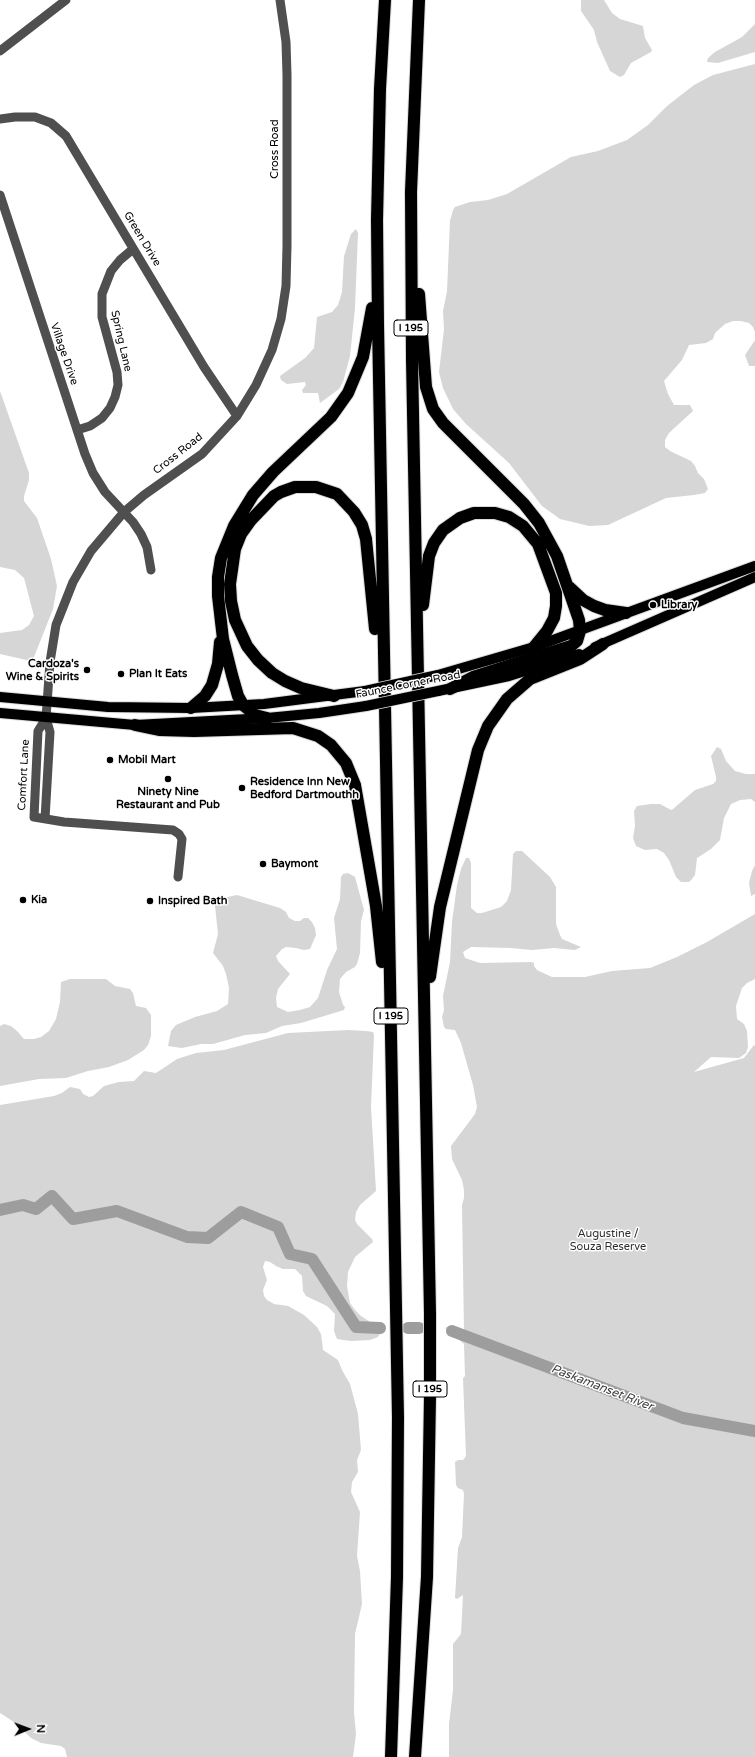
<!DOCTYPE html>
<style>
body{margin:0}
#map{position:relative;width:755px;height:1757px;overflow:hidden;background:#fff;font-family:"Varela Round",sans-serif}
canvas{display:block}
.north{position:absolute;left:8px;top:1709px;width:40px;height:40px;-webkit-text-stroke:3px #fff;paint-order:stroke;rotate:89deg;font-size:11px;font-weight:700;line-height:16px;text-align:center;color:#000}
.north::after{content:'';display:block;margin:auto;width:14px;height:18px;background:#000;clip-path:polygon(50% 0,100% 100%,50% 72%,0 100%)}
</style>
<div id="map">
<canvas width="755" height="1757"></canvas>
<div class="north">N</div>
</div>
<script>
const c = document.querySelector('canvas').getContext('2d');
c.lineJoin = 'round';
function fill(path, color) { c.fillStyle = color; c.fill(path, 'evenodd'); }
const toPath = rows => new Path2D(rows.map(r => 'M' + r).join(''));
function strokePath(path, color, width, dash) { c.strokeStyle = color; c.lineWidth = width; c.lineCap = dash ? 'butt' : 'round'; c.setLineDash(dash || []); c.stroke(path); }
function label(font, color, halo, rows, align = 'center') {
  c.font = font + ' "Varela Round",sans-serif'; c.lineWidth = 3; c.setLineDash([]); c.textBaseline = 'middle'; c.strokeStyle = halo; c.fillStyle = color; for (const [text, x, y, turn = 0] of rows) {
    c.save(); c.translate(x, y); c.rotate((+turn || 0) * Math.PI / 180); c.textAlign = isNaN(turn) ? turn : align; if (halo) c.strokeText(text, 0, 0); c.fillText(text, 0, 0); c.restore();
  }
}
const green = toPath([
 [581,0,604,0,612,13,620,19,643,26,645,38,652,50,651,52,631,63,624,75,620,77,610,71,597,42,594,30,581,11],
 [755,24,755,52,718,63,707,62,708,58,715,52,742,37],
 [755,64,755,332,753,327,749,323,741,321,733,321,725,324,715,333,713,339,706,343,689,345,682,360,664,381,668,394,674,405,690,405,693,411,669,433,665,440,665,447,670,451,691,461,695,466,698,473,704,479,708,489,705,493,694,495,666,498,608,525,589,526,560,519,542,506,509,463,466,424,453,409,443,388,439,372,444,329,443,311,447,291,450,221,453,210,455,207,470,202,488,200,507,194,571,157,598,151,627,140,648,125,667,106,694,85,713,75],
 [356,229,358,233,355,308,350,356,343,382,339,389,320,403,318,393,303,393,302,390,306,385,305,382,287,384,281,380,280,376,305,358,314,348,317,317,332,312,338,305,342,292,344,256,351,234],
 [755,340,755,366,749,366,745,355],
 [0,391,29,473,29,480,24,496,24,501,37,518,51,559,57,586,53,609,34,657,31,661,0,654,0,633,22,630,29,625,34,616,24,578,15,570,0,567],
 [717,747,721,749,726,761,735,771,746,774,755,774,755,802,751,799,740,800,731,804,724,818,720,840,711,849,697,858,695,875,692,879,689,882,681,882,676,877,669,860,664,853,657,849,645,850,636,846,633,838,635,826,634,811,637,806,651,804,660,804,671,810,673,809,695,790,713,784,716,781,716,777,711,756],
 [516,851,522,851,550,877,556,887,556,924,560,935,562,939,581,947,575,950,554,948,532,950,511,948,471,947,463,952,465,958,480,963,531,962,534,963,534,966,537,970,552,977,585,977,612,971,650,968,677,957,707,942,755,914,755,979,747,983,742,988,736,1006,737,1019,744,1024,747,1031,748,1047,746,1053,739,1058,711,1057,694,1072,744,1058,754,1045,755,1046,755,1757,449,1757,449,1724,453,1690,453,1644,461,1634,463,1595,457,1599,455,1598,458,1548,462,1537,464,1494,463,1490,458,1488,456,1485,455,1462,458,1460,463,1460,466,1456,463,1378,465,1376,464,1344,445,1328,449,1326,460,1331,464,1331,462,1205,464,1198,464,1190,462,1180,452,1159,451,1146,475,1114,477,1107,473,1085,461,1043,455,1030,446,1029,444,1027,442,1017,444,1010,443,996,450,962,452,922,457,885,461,869,466,858,469,858,471,863,471,908,477,913,482,913,501,907,507,901,511,890,513,854],
 [755,865,755,894,751,896,749,883,752,871],
 [348,873,355,877,364,910,361,921,360,953,357,964,355,967,346,972,340,979,339,992,343,1005,345,1007,344,1010,301,1023,282,1026,266,1033,245,1035,213,1044,201,1044,182,1048,168,1046,171,1031,176,1025,195,1017,217,1011,228,1004,229,988,226,974,223,966,213,953,218,934,215,906,223,898,237,895,280,908,286,912,289,918,295,921,300,921,304,918,308,918,312,922,315,928,316,935,310,949,304,950,296,948,286,947,282,949,276,956,278,961,290,974,278,989,276,998,277,1007,288,1012,300,1010,310,1007,318,998,327,970,337,949,334,918,340,899,341,877,343,874],
 [70,979,106,979,115,986,130,989,133,993,136,1006,146,1008,151,1015,151,1036,148,1045,144,1050,128,1060,109,1067,88,1071,66,1078,39,1079,0,1086,0,1026,4,1024,11,1026,17,1031,24,1039,34,1039,41,1037,49,1031,56,1019,60,1002,61,982],
 [348,1030,366,1031,373,1032,374,1035,371,1107,376,1191,360,1205,356,1212,355,1220,357,1224,372,1239,373,1242,355,1257,348,1272,347,1286,350,1303,355,1310,361,1316,378,1327,381,1332,378,1337,370,1340,351,1341,337,1339,334,1331,335,1314,327,1306,306,1296,303,1291,302,1276,295,1269,283,1269,276,1266,270,1262,265,1261,263,1267,267,1280,263,1290,264,1296,267,1300,274,1304,288,1306,304,1315,317,1327,321,1334,323,1350,338,1360,342,1370,350,1384,358,1414,361,1450,357,1460,358,1472,352,1482,351,1492,360,1512,357,1556,360,1571,362,1604,355,1634,354,1712,356,1734,353,1757,67,1757,65,1749,61,1746,41,1743,31,1738,17,1724,0,1713,0,1105,54,1096,62,1093,70,1087,80,1089,83,1094,89,1097,93,1096,104,1086,119,1082,134,1081,144,1071,156,1073,177,1059,196,1053,224,1050,288,1033]
]);
const river = toPath([
 [0,1210,23,1205,36,1209,52,1196,73,1219,117,1211,187,1237,208,1238,241,1212,278,1227,290,1254,312,1259,356,1327,380,1328],
 [408,1328,419,1328],
 [452,1331,683,1418,755,1431]
]);
const minor = toPath([
 [0,51,66,0],
 [0,119,15,117,35,117,51,123,66,136,204,367,237,416],
 [0,195,85,454,93,473,105,492,133,522,141,534,147,547,151,570],
 [77,430,90,426,102,418,110,408,115,397,118,385,117,372,102,317,102,294,111,271,120,260,133,249],
 [46,718,38,731,34,817,64,822,173,830,179,834,182,839,178,877],
 [45,819,50,732,46,718,50,662,56,625,73,582,91,551,124,512,144,495,202,454,237,416,256,385,272,350,281,319,286,286,287,246,287,75,286,42,280,0]
]);
const major = toPath([
 [595,647,755,577],
 [438,675,534,647,755,566],
 [438,691,509,676,579,654],
 [0,697,108,707,191,708,264,704,365,691],
 [0,713,135,725,267,718,319,713,366,706]
]);
const highway = toPath([
 [385,0,380,89,377,220,378,324,398,1417,397,1577,391,1757],
 [419,294,426,387,433,409,443,423,524,504,539,523,557,556,579,620,580,631,577,641,571,646,473,677,450,689],
 [569,587,583,600,594,606,605,610,626,613],
 [423,605,429,556,434,543,443,530,460,518,474,513,495,513,509,517,523,526,538,544,556,593,556,606,554,618,547,631,534,647],
 [334,696,301,688,285,681,272,673,258,660,247,646,235,620,231,601,230,584,235,549,241,534,251,520,274,496,281,492,295,487,316,487,337,494,354,512,362,525,366,539,375,629],
 [191,708,205,696,212,685,218,664,220,642],
 [267,718,255,715,243,705,238,696,232,675,223,639,218,596,218,577,221,558,234,526,253,495,273,472,331,417,348,393,363,357,372,308],
 [135,725,159,730,194,731,293,728,318,736,331,745,346,763,355,785,376,906,382,962],
 [430,977,440,907,478,750,488,726,507,699,530,679,580,659,603,644],
 [415,1757,427,1577,430,1396,430,1313,412,360,411,192,419,0]
]);
const majorBridge = toPath([
 [365,691,438,675],
 [366,706,438,691]
]);
const markers = [
 [653,605,4,"#000"],
 [87,670,4,"#000"],
 [121,674,4,"#000"],
 [110,760,4,"#000"],
 [168,779,4,"#000"],
 [242,788,4,"#000"],
 [263,864,4,"#000"],
 [23,900,4,"#000"],
 [150,901,4,"#000"]
];
const shields = [
 [411,328,34],
 [391,1016,34],
 [430,1389,34]
];
const shieldNames = [
 ["I 195",411,328],
 ["I 195",391,1016],
 ["I 195",430,1389]
];
const streetNames = [
 ["Cross Road",275,149,-90],
 ["Green Drive",142,239,59],
 ["Spring Lane",121,341,77],
 ["Village Drive",64,354,71],
 ["Cross Road",178,454,-38],
 ["Faunce Corner Road",408,685,-11],
 ["Comfort Lane",24,775,-87]
];
const poiNames = [
 ["Library",661,605],
 ["Cardoza's",79,664,"right"],
 ["Wine & Spirits",79,677,"right"],
 ["Plan It Eats",129,674],
 ["Mobil Mart",118,760],
 ["Residence Inn New",250,782],
 ["Bedford Dartmouthh",250,795],
 ["Ninety Nine",168,792,"center"],
 ["Restaurant and Pub",168,805,"center"],
 ["Baymont",271,864],
 ["Kia",31,900],
 ["Inspired Bath",158,901]
];
const parkNames = [
 ["Augustine /",608,1234],
 ["Souza Reserve",608,1247]
];
const waterNames = [
 ["Paskamanset River",602,1388,21]
];
fill(green, '#d6d6d6');
strokePath(river, '#9d9d9d', 12);
strokePath(major, '#dbdbdb', 12);
strokePath(highway, '#dbdbdb', 14);
strokePath(minor, '#4f4f4f', 9);
strokePath(major, '#000', 10);
strokePath(highway, '#000', 12);
strokePath(majorBridge, '#dbdbdb', 12, []);
strokePath(majorBridge, '#000', 10);
for (const [x, y, r, color] of markers) { const dot = new Path2D(); dot.arc(x, y, r, 0, 2 * Math.PI); c.fillStyle = color; c.fill(dot); strokePath(dot, '#fff', 1.5); }
for (const [x, y, w] of shields) { const box = new Path2D(); box.roundRect(x - w / 2, y - 8, w, 16, 3); c.fillStyle = '#fff'; c.fill(box); strokePath(box, '#000', 1); }
label('bold 10px', '#000', null, shieldNames);
label('11px', '#000', '#fff', streetNames);
label('bold 11px', '#000', '#fff', poiNames, 'left');
label('11px', '#2d2d2d', '#fff', parkNames);
label('italic 12px', '#3e3e3e', '#fff', waterNames);
</script>
